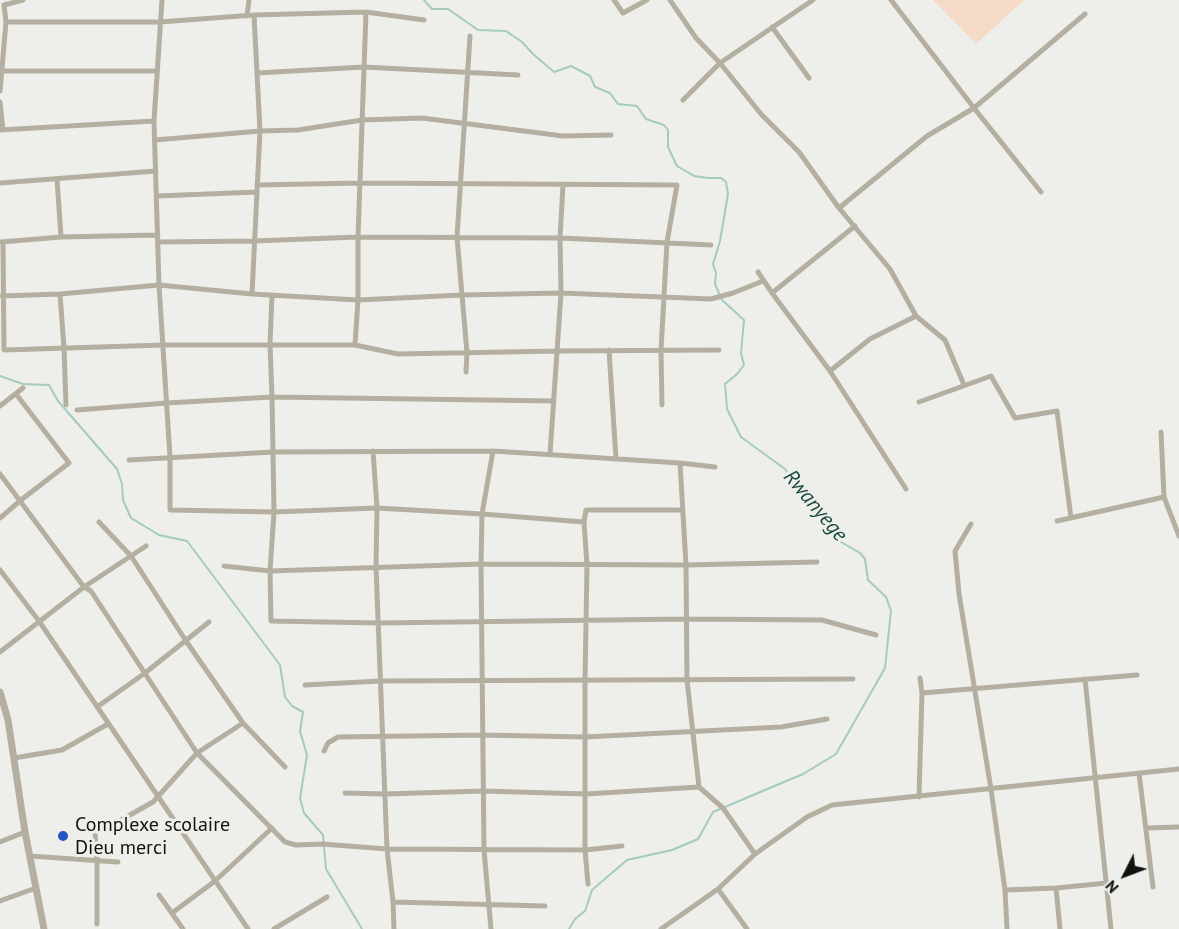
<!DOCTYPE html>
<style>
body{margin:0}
#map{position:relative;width:1179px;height:929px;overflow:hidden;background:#eeefea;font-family:"PT Sans",sans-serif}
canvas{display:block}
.north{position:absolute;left:1095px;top:845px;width:60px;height:60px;-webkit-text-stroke:4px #eeefea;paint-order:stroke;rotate:228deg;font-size:16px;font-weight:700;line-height:24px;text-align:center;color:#121210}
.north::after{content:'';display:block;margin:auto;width:21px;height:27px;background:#121210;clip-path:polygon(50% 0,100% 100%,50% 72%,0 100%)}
</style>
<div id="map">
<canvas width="1179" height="929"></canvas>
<div class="north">N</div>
</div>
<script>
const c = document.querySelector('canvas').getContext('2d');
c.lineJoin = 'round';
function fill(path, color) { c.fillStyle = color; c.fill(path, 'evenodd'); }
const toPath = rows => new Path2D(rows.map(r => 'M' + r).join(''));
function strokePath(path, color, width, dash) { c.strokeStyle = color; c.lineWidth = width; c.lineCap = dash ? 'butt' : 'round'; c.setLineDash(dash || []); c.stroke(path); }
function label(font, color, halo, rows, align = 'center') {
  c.font = font + ' "PT Sans",sans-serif'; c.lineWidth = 6; c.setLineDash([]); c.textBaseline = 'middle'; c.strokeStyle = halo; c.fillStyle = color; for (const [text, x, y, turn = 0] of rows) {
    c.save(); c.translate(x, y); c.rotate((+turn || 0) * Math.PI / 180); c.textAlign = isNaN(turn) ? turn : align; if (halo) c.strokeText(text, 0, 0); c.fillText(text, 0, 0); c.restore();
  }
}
const green = toPath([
 [933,0,1024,0,976,44]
]);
const stream = toPath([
 [424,0,432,9,448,9,478,30,506,31,522,42,533,54,554,72,571,66,590,76,595,87,610,93,618,104,637,106,646,119,664,125,668,130,668,147,677,166,694,176,708,178,721,178,726,182,728,194,720,241,713,264,716,273,715,284,722,300,744,320,741,353,744,365,737,374,725,384,727,409,741,437,785,469,803,494,821,509,841,542,860,553,865,559,868,580,886,597,891,611,885,668,836,754,803,774,713,812,698,839,672,850,627,860,592,890,585,911,575,919,569,929],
 [0,376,23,384,49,385,58,401,117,469,122,484,123,500,131,518,159,535,187,541,280,665,285,697,292,706,303,712,300,731,307,755,300,798,304,813,323,835,326,869,362,929]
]);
const minor = toPath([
 [162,0,154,121,159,285,170,457,170,510,274,512,377,508,482,514,584,522],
 [614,0,623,13,647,0],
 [670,0,696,38,720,63,761,114,799,152,839,208,890,269,916,316,945,340,964,385],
 [891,0,974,108,1041,192],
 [247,16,249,0],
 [6,22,160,22,254,15,366,12,424,20],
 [772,27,809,78],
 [2,71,157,71],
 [257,73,364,67,518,75],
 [0,91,6,22,4,5,23,0],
 [683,100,720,63,813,0],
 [0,102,3,130],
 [0,130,154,121],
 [155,140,260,131,298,130,362,120,422,118,563,136,611,135],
 [57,179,61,237],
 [0,183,156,171],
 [257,185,359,183,677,185,667,242,661,350,662,405],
 [157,196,257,192],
 [839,208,927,136,974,108,1085,14],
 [1,242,61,237,158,235],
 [3,242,4,350,163,345,355,345,398,354,558,351,719,350],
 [158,242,254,241,358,237,560,238,711,245],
 [758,272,772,293,830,371,906,489],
 [772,293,855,226],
 [60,294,64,348,66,405],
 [252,294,260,131,254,15],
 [272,295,270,345,272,397,274,512,270,571,271,621,379,623,686,619,822,620,876,635],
 [2,296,60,294,159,285,252,294,358,300,462,295,561,293,711,299,733,293,763,281],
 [355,345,358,300,358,237,366,12],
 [609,350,616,459],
 [830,371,870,339,916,316],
 [466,372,467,353,457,237,470,36],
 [919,402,991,376,1015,418,1057,411,1071,518],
 [0,406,23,388],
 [77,410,167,403,272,397,554,401],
 [1161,432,1164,497,1179,536],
 [373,451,377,508,376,567,387,849,393,902,394,929],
 [550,454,561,293,560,238,563,185],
 [129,460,273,452,493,451,680,463,715,467],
 [680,463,686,565,687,680,699,787,723,808,755,854],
 [0,474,84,587,91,591,197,753,285,842,296,845,322,844,387,849,585,850,622,846],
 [0,518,21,500,69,463,16,394],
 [1057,521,1164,497],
 [99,522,131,556,186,641,243,723,285,767],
 [971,524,955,551,959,594,991,789,1005,890,1007,929],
 [224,566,270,571,481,564,686,565,817,562],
 [0,570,39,621,248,929],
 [0,652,84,587,146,546],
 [1085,679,1111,929],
 [305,685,380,681,853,679],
 [922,693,1137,675],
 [97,707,145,673,209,622],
 [324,751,328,743,338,737,482,735,585,737,781,727,827,719],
 [14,758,62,750,108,724],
 [1139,773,1153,887],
 [345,793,385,794,483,791,586,794,699,787],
 [919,797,922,693,920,678],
 [1146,828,1179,827],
 [0,842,25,832],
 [30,856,118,862],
 [588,884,585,850,585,680,587,565,584,522,586,510,682,510],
 [1056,888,1060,929],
 [718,889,747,929],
 [1005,890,1056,888,1107,883],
 [159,895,183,929],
 [0,901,36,888],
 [393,902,545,906],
 [172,913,215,881,272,828],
 [97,924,97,860,95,833,100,827,121,820,153,802,197,753,243,723],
 [274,929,327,897],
 [491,929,484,850,481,564,482,514,493,451],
 [661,929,718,889,755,854,807,817,832,805,1179,769]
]);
const tertiary = toPath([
 [0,692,8,720,25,832,44,929]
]);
const markers = [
 [63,836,6,"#2557c4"]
];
const poiNames = [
 ["Complexe scolaire",75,825],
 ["Dieu merci",75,848]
];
const waterNames = [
 ["Rwanyege",815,506,50]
];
fill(green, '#f6dac8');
strokePath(stream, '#a5cabe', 2);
strokePath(minor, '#b5afa2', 5);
strokePath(tertiary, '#b5afa2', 7);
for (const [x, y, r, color] of markers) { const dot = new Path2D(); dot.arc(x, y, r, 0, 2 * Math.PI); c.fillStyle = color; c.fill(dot); strokePath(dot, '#eeefea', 2); }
label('20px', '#121210', '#eeefea', poiNames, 'left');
label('italic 21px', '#16493c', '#eeefea', waterNames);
</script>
